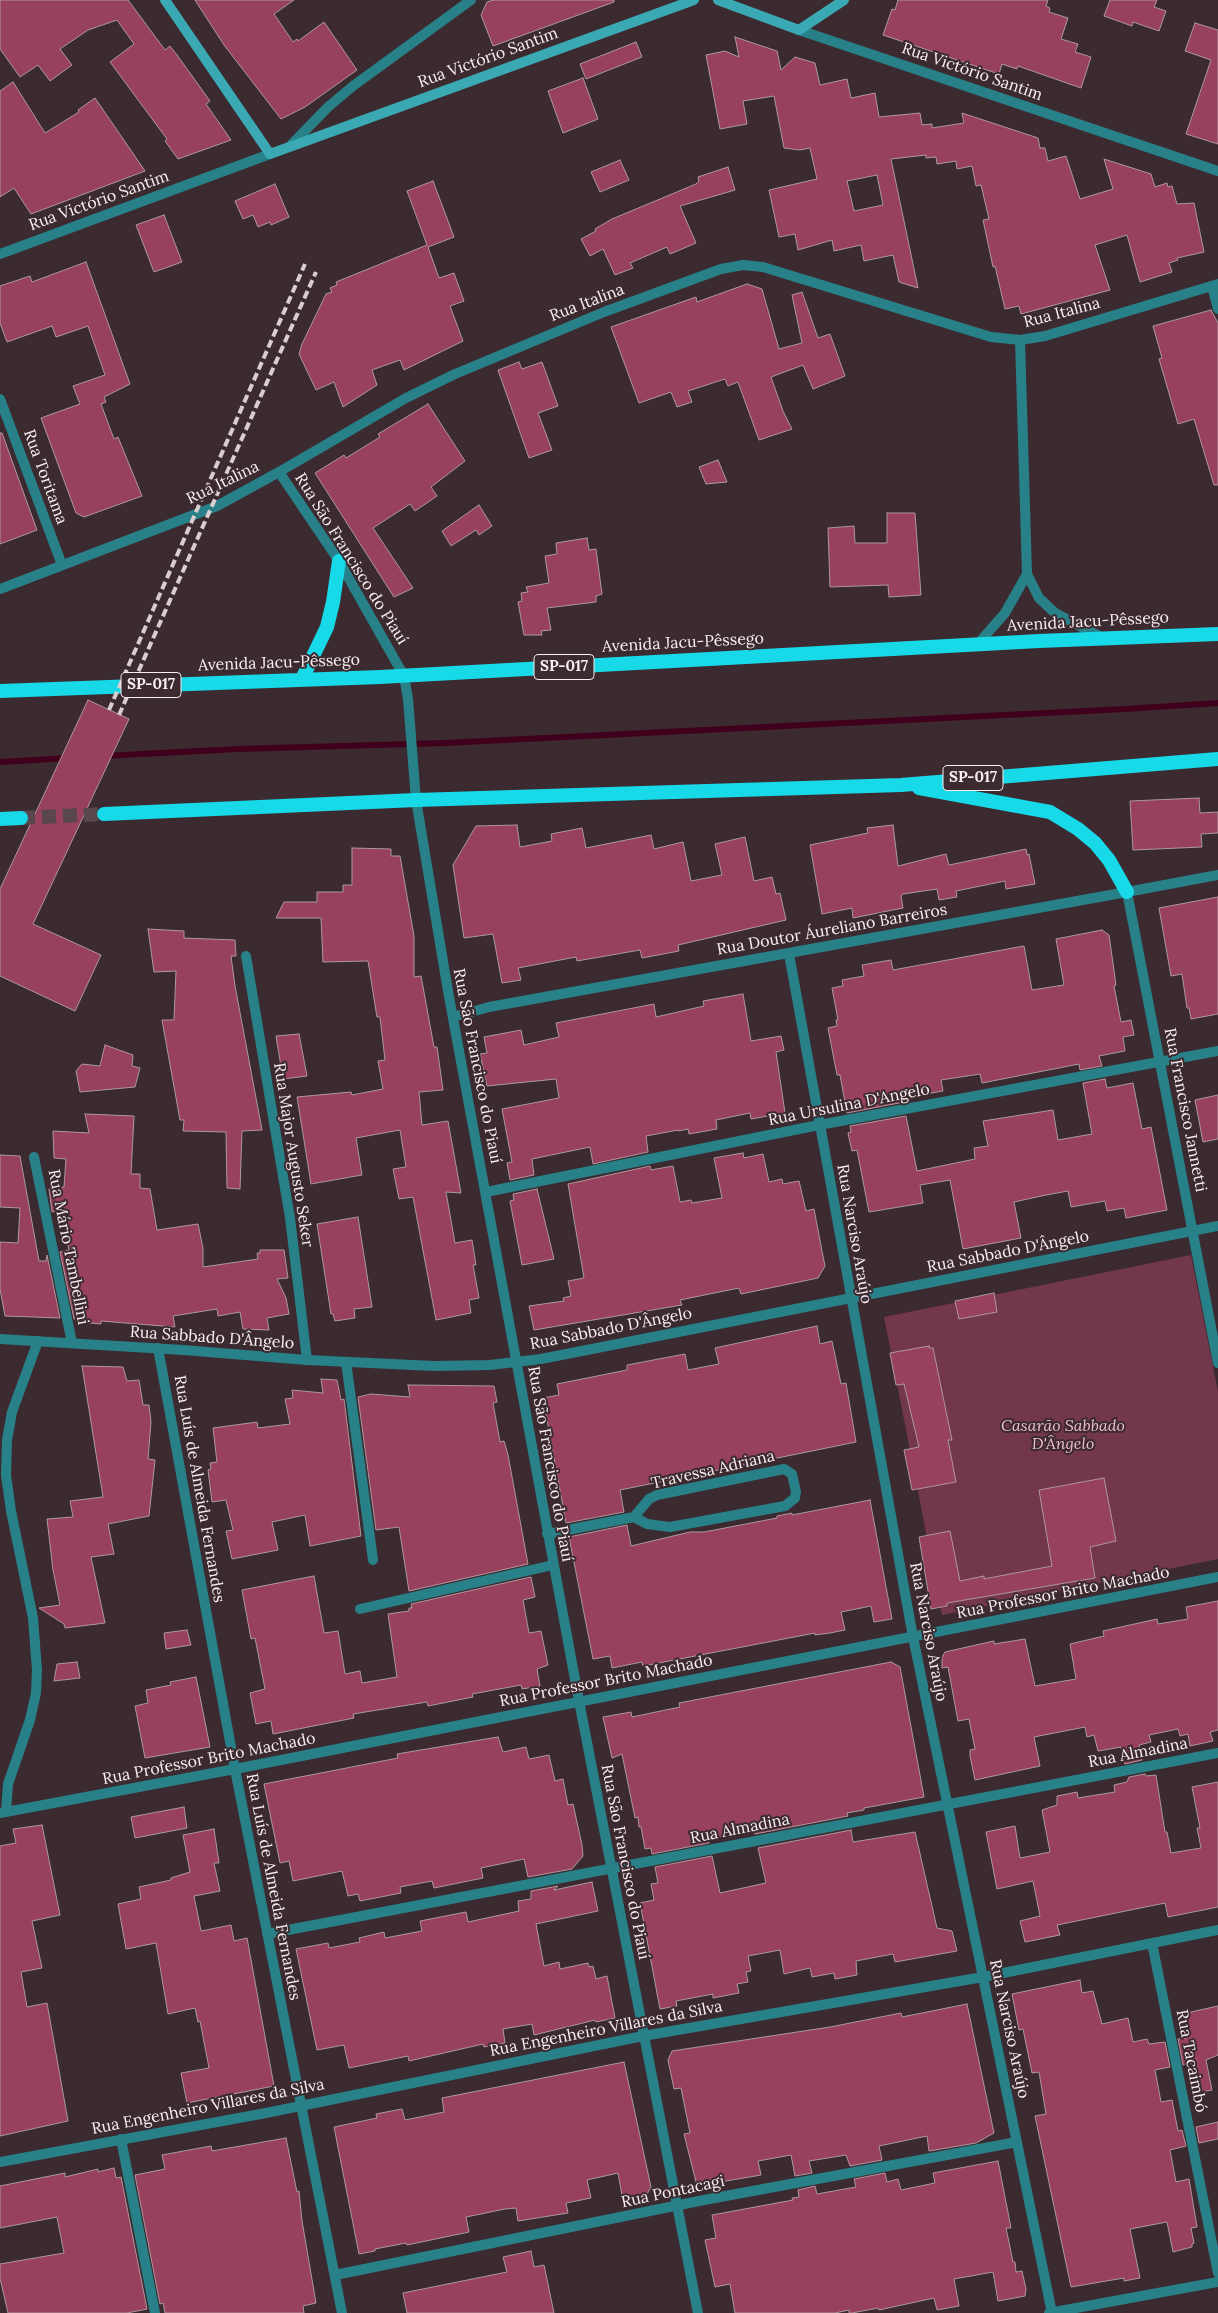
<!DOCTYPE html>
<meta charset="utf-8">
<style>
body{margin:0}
canvas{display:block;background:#3b2a2f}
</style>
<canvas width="1218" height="2313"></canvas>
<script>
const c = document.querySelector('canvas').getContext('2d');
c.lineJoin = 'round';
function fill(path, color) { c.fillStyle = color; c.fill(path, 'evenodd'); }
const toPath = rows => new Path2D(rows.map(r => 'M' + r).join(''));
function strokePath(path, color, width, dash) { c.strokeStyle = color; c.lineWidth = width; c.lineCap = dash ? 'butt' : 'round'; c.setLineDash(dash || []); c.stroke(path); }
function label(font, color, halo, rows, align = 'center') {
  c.font = font + ' Lora,serif'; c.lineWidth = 4; c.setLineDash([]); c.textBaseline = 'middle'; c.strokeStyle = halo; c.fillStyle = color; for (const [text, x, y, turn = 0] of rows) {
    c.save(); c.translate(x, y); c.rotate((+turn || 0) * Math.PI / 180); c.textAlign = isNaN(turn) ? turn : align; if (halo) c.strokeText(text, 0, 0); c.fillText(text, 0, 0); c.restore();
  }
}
const green = toPath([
 [1191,1255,1218,1392,1218,1559,942,1615,884,1317]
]);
const stream = toPath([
 [103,756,238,749,445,743,1125,709,1218,703],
 [0,762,68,758]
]);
const building = toPath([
 [0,0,128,0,165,50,170,46,177,55,210,101,206,104,231,140,178,159,165,141,167,139,110,62,134,44,117,20,88,30,60,49,72,65,50,81,38,65,20,77,0,49,0,0],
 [195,0,294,0,274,14,293,42,297,39,298,41,324,22,357,70,305,107,281,119,224,45,195,0],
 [493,0,614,0,614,2,493,46,481,15,487,2,493,0],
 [898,0,1048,0,1046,6,1050,8,1049,12,1068,18,1061,39,1078,44,1075,52,1091,57,1081,88,1018,66,1017,69,1002,64,999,74,883,35,892,9,895,10,898,0],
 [1110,0,1157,0,1154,7,1166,11,1159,31,1133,22,1132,26,1104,16,1110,0],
 [1195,23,1218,30,1218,144,1186,134,1211,60,1185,51,1195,23],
 [735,37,777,51,781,70,795,57,815,63,820,85,847,79,851,98,875,93,879,117,920,113,922,125,932,124,932,128,964,123,962,113,1038,138,1040,148,1045,148,1048,161,1066,156,1080,199,1113,189,1104,159,1151,174,1155,187,1167,183,1168,187,1172,186,1177,204,1194,203,1204,252,1177,258,1178,260,1169,263,1172,272,1140,282,1127,235,1095,245,1110,290,1021,314,1019,306,1005,309,995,266,993,267,983,220,989,219,981,185,976,186,972,166,957,169,956,161,937,164,936,157,926,158,926,155,891,159,918,288,899,282,893,255,864,261,861,245,834,251,832,240,798,250,795,234,779,237,769,190,817,179,810,148,800,150,784,148,774,96,743,101,747,124,720,129,706,55,725,51,739,57,735,37],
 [877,175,883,205,854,211,847,181,877,175],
 [636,42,642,57,586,79,580,64,636,42],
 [583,78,598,119,563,133,548,91,583,78],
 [13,82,45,133,79,112,78,110,95,98,145,171,31,214,14,188,0,197,0,91,13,82],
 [620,160,629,180,600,192,591,172,620,160],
 [728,167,735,190,680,206,696,243,670,254,667,247,630,263,633,268,615,275,603,249,590,256,581,239,596,231,595,229,612,219,696,184,699,181,698,177,728,167],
 [433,181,454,237,428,247,439,278,454,273,464,301,450,306,463,341,404,370,400,360,372,370,377,385,343,407,334,382,316,390,299,354,302,344,326,294,332,292,330,288,337,285,336,282,427,245,407,191,433,181],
 [275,184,289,217,271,225,270,222,258,227,253,215,243,219,235,201,275,184],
 [164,215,182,262,154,272,136,225,164,215],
 [86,262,130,384,104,397,106,402,101,404,114,439,118,437,142,496,84,517,76,513,41,418,80,404,73,386,105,375,88,326,56,337,52,326,7,342,0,323,0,286,30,276,32,282,86,262],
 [747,284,762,289,779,349,802,343,792,295,802,292,818,338,830,334,845,376,813,389,803,365,771,377,783,411,792,429,759,440,738,382,728,386,725,379,688,391,692,402,677,407,671,392,639,403,611,327,696,297,697,302,747,284],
 [1211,310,1218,323,1218,485,1214,485,1194,419,1178,424,1159,359,1162,358,1153,326,1211,310],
 [519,362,522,369,542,362,558,406,538,413,552,450,529,458,498,370,519,362],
 [428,404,465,461,431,487,437,496,415,511,410,504,373,528,413,588,394,597,315,473,344,455,346,458,380,437,378,434,428,404],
 [0,433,2,433,37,530,0,544,0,433],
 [718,460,727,482,706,484,699,467,718,460],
 [479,505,492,526,479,535,476,530,451,546,442,531,479,505],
 [887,513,915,513,921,595,889,597,888,585,830,587,828,528,854,526,855,543,887,543,887,513],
 [587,538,589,550,596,549,602,594,596,596,596,602,547,608,551,630,541,631,542,635,524,635,518,602,522,601,521,593,528,592,526,587,549,583,545,556,557,554,556,543,587,538],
 [88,700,129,719,33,924,101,955,75,1011,0,976,0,889,88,700],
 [1199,798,1200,813,1218,812,1218,833,1201,834,1202,847,1133,850,1130,801,1199,798],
 [517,825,520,847,552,841,551,834,582,828,586,848,651,835,654,849,683,842,691,881,722,875,715,844,745,837,754,881,772,877,776,894,780,893,786,920,678,945,679,951,642,958,640,950,577,961,576,957,518,968,521,980,502,983,493,934,464,938,453,865,476,826,517,825],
 [893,825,898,866,946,854,949,865,1026,849,1027,855,1029,854,1035,884,1006,889,1005,881,956,891,957,897,939,900,937,889,903,894,901,896,903,908,853,918,852,908,822,914,810,845,868,833,867,828,893,825],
 [352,848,391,849,391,856,400,856,414,936,414,977,421,976,434,1047,437,1047,443,1090,419,1092,422,1125,448,1121,461,1193,446,1192,455,1243,472,1240,476,1265,473,1265,479,1298,469,1300,471,1313,436,1320,413,1197,399,1199,393,1169,406,1167,400,1130,356,1138,362,1175,311,1184,297,1097,351,1092,352,1095,383,1089,378,1061,385,1060,380,1017,377,1017,368,961,323,962,321,918,276,918,284,902,317,902,317,892,343,892,343,885,352,885,352,848],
 [1218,897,1218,1014,1191,1019,1189,1008,1187,1008,1182,974,1171,976,1159,908,1218,897],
 [148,929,184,931,184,938,235,940,236,956,231,956,235,986,262,1130,242,1131,240,1189,227,1188,226,1132,183,1131,184,1120,180,1120,162,1020,174,1020,176,971,154,972,148,929],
 [1102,930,1109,935,1116,985,1114,986,1121,1022,1131,1020,1134,1035,1123,1037,1125,1051,1099,1056,1102,1066,1080,1070,1079,1064,982,1083,980,1074,941,1080,943,1091,903,1098,904,1102,847,1113,840,1075,837,1075,828,1028,837,1026,836,1020,838,1020,832,988,843,986,842,980,864,976,862,965,891,960,893,970,1024,946,1032,990,1064,985,1056,939,1102,930],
 [743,994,751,1041,781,1036,784,1050,776,1052,785,1113,751,1119,750,1113,716,1120,717,1129,689,1134,688,1129,678,1131,678,1130,646,1136,648,1152,593,1164,590,1147,532,1159,534,1175,510,1180,507,1163,512,1162,502,1109,559,1098,556,1079,487,1086,480,1054,487,1053,484,1037,521,1030,524,1045,559,1037,556,1023,654,1004,656,1017,704,1006,703,1001,743,994],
 [299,1034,307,1076,283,1079,276,1036,299,1034],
 [105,1045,133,1055,132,1066,140,1068,135,1087,80,1092,76,1071,82,1064,100,1066,105,1045],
 [1105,1079,1107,1088,1133,1083,1142,1129,1151,1127,1167,1210,1126,1218,1124,1208,1107,1211,1105,1201,1071,1207,1068,1191,1046,1195,1014,1202,1021,1238,963,1249,950,1180,920,1185,923,1203,869,1212,857,1150,852,1151,848,1133,851,1132,850,1126,906,1116,917,1171,975,1159,974,1148,988,1146,983,1121,1053,1110,1058,1140,1092,1134,1083,1083,1105,1079],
 [1218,1095,1218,1139,1203,1142,1195,1100,1218,1095],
 [85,1114,134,1116,131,1174,140,1174,140,1188,150,1189,157,1230,198,1224,203,1248,203,1267,258,1259,257,1253,260,1253,260,1250,284,1250,288,1278,277,1279,286,1298,289,1314,267,1318,269,1330,243,1329,240,1312,218,1316,217,1309,173,1316,175,1327,101,1321,101,1324,80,1322,80,1319,74,1319,60,1252,69,1250,62,1210,52,1212,49,1189,64,1187,66,1159,54,1158,53,1131,89,1133,85,1114],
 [743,1153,744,1158,763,1154,769,1182,782,1179,783,1184,799,1181,806,1211,814,1209,822,1251,825,1266,818,1278,741,1294,739,1288,680,1300,682,1305,534,1330,529,1306,564,1301,563,1298,571,1296,568,1281,584,1278,568,1184,650,1166,651,1170,673,1166,680,1202,691,1200,692,1203,722,1198,714,1158,743,1153],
 [0,1155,20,1156,39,1261,46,1261,47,1255,60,1318,5,1316,0,1289,0,1242,18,1243,20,1208,0,1207,0,1155],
 [537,1189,554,1259,522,1265,510,1201,514,1200,513,1194,537,1189],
 [358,1217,372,1307,354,1309,355,1318,335,1321,333,1314,331,1314,317,1224,358,1217],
 [994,1293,997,1312,959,1319,955,1301,994,1293],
 [817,1326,820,1344,832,1341,841,1384,846,1383,856,1442,620,1490,624,1512,566,1523,543,1398,559,1395,557,1384,627,1370,627,1365,685,1354,688,1370,719,1364,715,1348,817,1326],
 [929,1346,929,1348,933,1348,952,1440,948,1440,956,1482,912,1490,904,1450,919,1447,904,1384,896,1385,890,1353,929,1346],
 [82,1366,123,1367,127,1381,139,1380,143,1405,149,1405,151,1422,148,1459,155,1460,149,1516,108,1524,114,1554,91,1557,105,1623,65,1628,64,1624,39,1608,60,1605,53,1570,47,1519,73,1517,70,1501,103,1497,82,1366],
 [321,1379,337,1380,341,1400,344,1399,361,1536,310,1546,305,1515,272,1522,278,1550,232,1559,226,1531,233,1530,226,1500,212,1502,208,1470,211,1469,210,1463,217,1462,213,1428,257,1422,258,1428,290,1424,285,1399,293,1398,292,1390,323,1393,321,1379],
 [408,1385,494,1386,497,1402,493,1403,500,1442,504,1441,508,1455,528,1564,409,1591,399,1527,376,1530,358,1397,371,1394,410,1397,408,1385],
 [1104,1478,1116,1541,1090,1547,1095,1578,947,1603,947,1606,931,1609,919,1537,950,1531,960,1581,984,1576,984,1579,1052,1566,1039,1490,1104,1478],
 [870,1500,892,1619,874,1622,871,1606,841,1612,845,1630,830,1633,815,1635,815,1633,643,1666,642,1662,612,1668,610,1656,593,1659,569,1537,627,1525,631,1546,690,1532,704,1532,777,1518,777,1516,792,1513,792,1515,870,1500],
 [314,1576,324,1633,338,1631,345,1674,360,1671,362,1683,397,1677,388,1614,409,1611,409,1608,412,1608,411,1604,531,1577,535,1597,523,1600,529,1633,541,1631,548,1665,537,1669,540,1686,522,1689,521,1685,472,1694,473,1697,428,1706,427,1702,353,1714,354,1718,273,1734,271,1721,256,1724,250,1693,265,1689,255,1638,251,1639,242,1590,314,1576],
 [1218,1601,1218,1730,1210,1732,1213,1741,1190,1746,1188,1734,1180,1736,1178,1729,1149,1735,1151,1742,1139,1745,1142,1760,1125,1764,1121,1747,1098,1751,1094,1735,1087,1737,1085,1727,1034,1737,1040,1766,975,1780,970,1756,970,1750,975,1749,969,1719,958,1721,948,1667,942,1668,942,1657,945,1652,994,1641,994,1644,1025,1639,1035,1686,1076,1679,1070,1644,1104,1636,1103,1631,1157,1619,1158,1624,1188,1619,1186,1607,1218,1601],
 [187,1630,191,1645,166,1649,164,1633,187,1630],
 [77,1662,80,1678,54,1681,57,1664,77,1662],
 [891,1662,900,1667,924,1797,864,1808,864,1810,847,1813,848,1816,755,1834,753,1830,708,1839,709,1843,652,1854,651,1848,645,1849,641,1827,639,1827,638,1817,635,1818,622,1754,612,1758,603,1717,631,1712,632,1717,680,1707,679,1703,891,1662],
 [196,1677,210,1747,145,1758,135,1706,148,1703,146,1690,171,1685,170,1682,196,1677],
 [498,1737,503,1752,526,1747,529,1759,549,1755,555,1781,563,1779,568,1805,573,1804,582,1845,583,1856,572,1869,528,1877,524,1859,481,1868,483,1878,434,1888,432,1881,400,1887,401,1893,360,1901,358,1894,348,1896,342,1871,293,1881,289,1861,280,1863,264,1784,398,1758,397,1754,498,1737],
 [1145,1774,1146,1776,1156,1775,1165,1832,1167,1832,1171,1853,1201,1848,1197,1828,1200,1828,1192,1787,1218,1782,1218,1907,1168,1917,1165,1903,1057,1925,1060,1935,1025,1942,1020,1921,1040,1916,1033,1881,997,1889,986,1832,1015,1826,1020,1858,1050,1852,1042,1810,1057,1805,1057,1796,1077,1792,1078,1798,1115,1792,1114,1785,1127,1782,1129,1777,1145,1774],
 [184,1807,187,1828,135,1838,131,1817,184,1807],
 [42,1825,60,1915,32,1921,42,1968,21,1972,27,2007,47,2003,68,2121,0,2136,0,1846,16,1843,13,1829,42,1825],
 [214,1829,219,1863,214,1863,220,1891,194,1896,201,1931,231,1925,234,1941,247,1938,274,2086,187,2103,181,2073,209,2068,200,2021,198,2022,195,2008,168,2014,156,1943,126,1949,118,1904,141,1899,139,1887,171,1880,171,1878,190,1872,183,1835,214,1829],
 [851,1830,853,1842,915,1832,937,1928,952,1931,957,1951,895,1962,893,1954,856,1961,857,1975,835,1979,834,1973,812,1977,810,1968,784,1974,780,1950,748,1956,751,1971,746,1972,748,1982,737,1984,739,1993,713,1998,713,1994,676,2001,677,2006,660,2009,640,1903,654,1900,651,1884,658,1883,655,1867,712,1856,720,1893,766,1883,758,1848,851,1830],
 [592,1882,598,1911,536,1924,544,1966,559,1962,560,1969,588,1963,589,1967,593,1966,596,1979,607,1976,615,2018,596,2022,595,2020,534,2035,532,2024,503,2029,505,2043,484,2047,483,2044,409,2061,408,2056,349,2068,344,2045,317,2050,296,1949,328,1943,329,1948,360,1942,359,1938,384,1932,385,1938,422,1931,420,1921,466,1912,468,1922,519,1911,518,1901,531,1899,531,1891,558,1886,554,1890,592,1882],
 [1080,1980,1082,1993,1093,1991,1102,2024,1128,2018,1133,2042,1147,2039,1149,2044,1165,2042,1170,2067,1155,2070,1161,2102,1172,2100,1178,2131,1182,2130,1186,2146,1170,2150,1176,2182,1189,2179,1197,2227,1191,2228,1194,2243,1192,2244,1192,2247,1173,2252,1167,2222,1130,2229,1140,2278,1124,2281,1124,2278,1071,2287,1035,2116,1046,2114,1039,2072,1032,2073,1023,2029,1019,2030,1012,1994,1080,1980],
 [967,2004,994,2133,976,2143,929,2151,927,2136,879,2146,882,2160,850,2166,846,2155,809,2161,812,2173,795,2176,791,2155,758,2161,761,2175,697,2186,684,2134,690,2133,681,2088,674,2089,668,2060,672,2051,830,2027,901,2013,902,2017,967,2004],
 [1218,2006,1218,2055,1206,2060,1212,2090,1197,2093,1191,2063,1183,2065,1178,2039,1186,2038,1182,2014,1218,2006],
 [624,2062,651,2187,646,2196,623,2201,618,2173,587,2180,591,2198,566,2203,568,2213,518,2221,516,2208,505,2209,466,2217,469,2232,407,2245,406,2243,375,2249,375,2251,359,2254,334,2127,377,2118,376,2114,402,2109,405,2120,444,2112,442,2098,624,2062],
 [1218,2122,1218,2139,1199,2143,1196,2127,1218,2122],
 [286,2138,297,2192,299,2191,302,2221,316,2303,303,2306,304,2313,165,2313,163,2303,160,2304,135,2175,165,2169,162,2155,211,2146,212,2151,286,2138],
 [998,2161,1011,2228,1006,2228,1013,2262,1015,2262,1016,2272,1022,2271,1026,2289,1025,2296,998,2301,993,2272,954,2279,959,2306,937,2310,934,2298,879,2310,878,2308,852,2313,849,2313,849,2310,835,2313,735,2313,730,2284,715,2287,705,2240,716,2238,712,2215,793,2200,792,2198,799,2197,798,2190,815,2186,817,2194,856,2187,854,2179,885,2173,887,2182,898,2179,901,2190,935,2183,933,2173,998,2161],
 [114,2168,116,2178,121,2177,147,2309,127,2313,8,2313,0,2278,0,2264,64,2253,57,2217,0,2228,0,2186,65,2173,65,2177,98,2169,98,2172,114,2168],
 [531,2251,534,2267,544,2265,554,2313,407,2313,403,2293,507,2272,503,2257,531,2251]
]);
const trunkTunnel = toPath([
 [21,818,104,814]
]);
const minor = toPath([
 [292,144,328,107,353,86,471,0],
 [1212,286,1218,309],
 [1020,340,1027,574,1039,598,1055,613,1103,638],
 [0,399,62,565],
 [279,472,339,561,404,676,408,699,416,800,448,991,579,1701,698,2313],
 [0,589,217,506,279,472,406,398,455,374,604,312,721,269,743,265,763,267,991,337,1020,340,1045,336,1218,284],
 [976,646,1005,613,1027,574],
 [789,954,913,1637,1052,2313],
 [246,956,290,1218,307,1360],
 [453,1017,489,1007,1127,892,1218,1363],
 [34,1157,72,1343],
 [486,1192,819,1125,1218,1051],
 [158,1348,235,1769,342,2313],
 [346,1362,373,1560],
 [547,1534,634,1517,649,1499,657,1495,784,1469,792,1474,796,1492,795,1498,785,1506,670,1527,647,1524,634,1517],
 [360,1609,553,1565],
 [6,1812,8,1784,30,1720,36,1693,37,1670,33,1618,11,1511,6,1475,7,1440,12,1412,38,1341],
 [0,1813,235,1769,1218,1577],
 [267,1934,1218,1753],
 [1152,1943,1218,2273],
 [121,2139,155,2313],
 [0,2162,266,2113,643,2036,983,1977,1218,1930],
 [335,2275,704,2200,1017,2142],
 [1049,2313,1218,2282]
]);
const tertiary = toPath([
 [799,30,1218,171],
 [0,254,270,154],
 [1127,892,1218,875],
 [0,1339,183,1350,307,1360,434,1366,490,1365,541,1359,1218,1226]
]);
const secondary = toPath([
 [165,0,270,154,694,0],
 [718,0,799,30,844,0]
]);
const trunk = toPath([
 [302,679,327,627,333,602,339,561],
 [0,691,380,677,1039,641,1218,634],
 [919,788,1050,812,1078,829,1095,843,1109,860,1127,892],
 [104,814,416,800,901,785,1218,759],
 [0,819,21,818]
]);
const rail = toPath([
 [109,710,305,264],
 [119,715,316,272]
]);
const shields = [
 [564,667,60],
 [151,685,60],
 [973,778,60]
];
const shieldNames = [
 ["SP-017",564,667],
 ["SP-017",151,685],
 ["SP-017",973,778]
];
const streetNames = [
 ["Rua Victório Santim",488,58,-20],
 ["Rua Victório Santim",972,72,19],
 ["Rua Victório Santim",99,201,-20],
 ["Rua Italina",587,303,-21],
 ["Rua Italina",1062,313,-15],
 ["Rua Toritama",45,477,70],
 ["Rua Italina",223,483,-26],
 ["Rua São Francisco do Piauí",351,559,58],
 ["Avenida Jacu-Pêssego",1088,622,-3],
 ["Avenida Jacu-Pêssego",683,643,-3],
 ["Avenida Jacu-Pêssego",279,663,-2],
 ["Rua Doutor Áureliano Barreiros",832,930,-10],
 ["Rua São Francisco do Piauí",477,1066,79],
 ["Rua Ursulina D'Angelo",849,1105,-11],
 ["Rua Francisco Jannetti",1185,1110,79],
 ["Rua Major Augusto Seker",293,1155,81],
 ["Rua Narciso Araújo",854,1234,80],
 ["Rua Mário Tambellini",68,1247,79],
 ["Rua Sabbado D'Ângelo",1008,1252,-11],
 ["Rua Sabbado D'Ângelo",611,1329,-11],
 ["Rua Sabbado D'Ângelo",212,1338,4],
 ["Rua São Francisco do Piauí",550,1464,80],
 ["Travessa Adriana",713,1470,-13],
 ["Rua Luís de Almeida Fernandes",199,1489,80],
 ["Rua Professor Brito Machado",1063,1593,-11],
 ["Rua Narciso Araújo",928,1632,79],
 ["Rua Professor Brito Machado",606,1681,-11],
 ["Rua Almadina",1138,1753,-11],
 ["Rua Professor Brito Machado",209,1759,-11],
 ["Rua Almadina",740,1829,-11],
 ["Rua São Francisco do Piauí",625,1862,79],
 ["Rua Luís de Almeida Fernandes",273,1887,79],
 ["Rua Engenheiro Villares da Silva",606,2029,-11],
 ["Rua Narciso Araújo",1009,2029,78],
 ["Rua Tacaimbó",1191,2061,79],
 ["Rua Engenheiro Villares da Silva",208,2107,-11],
 ["Rua Pontacagi",673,2192,-12]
];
const parkNames = [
 ["Casarão Sabbado",1063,1426],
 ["D'Ângelo",1063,1444]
];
fill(green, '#72374a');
strokePath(stream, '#40001c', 6);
fill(building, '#98415e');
strokePath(building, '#ad989d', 1);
strokePath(trunkTunnel, '#58474c', 14, [14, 7]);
strokePath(minor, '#288088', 10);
strokePath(tertiary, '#288088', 10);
strokePath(secondary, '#3aa9b3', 10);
strokePath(trunk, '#18d9e8', 14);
strokePath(rail, '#dacdd0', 4, [8, 4]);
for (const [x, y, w] of shields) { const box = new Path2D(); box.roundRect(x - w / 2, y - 12.5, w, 25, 4); c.fillStyle = '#3b2a2f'; c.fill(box); strokePath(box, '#faeef1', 1); }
label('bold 15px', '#faeef1', null, shieldNames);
label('16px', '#faeef1', '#3b2a2f', streetNames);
label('italic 16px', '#f1becb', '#3b2a2f', parkNames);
</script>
